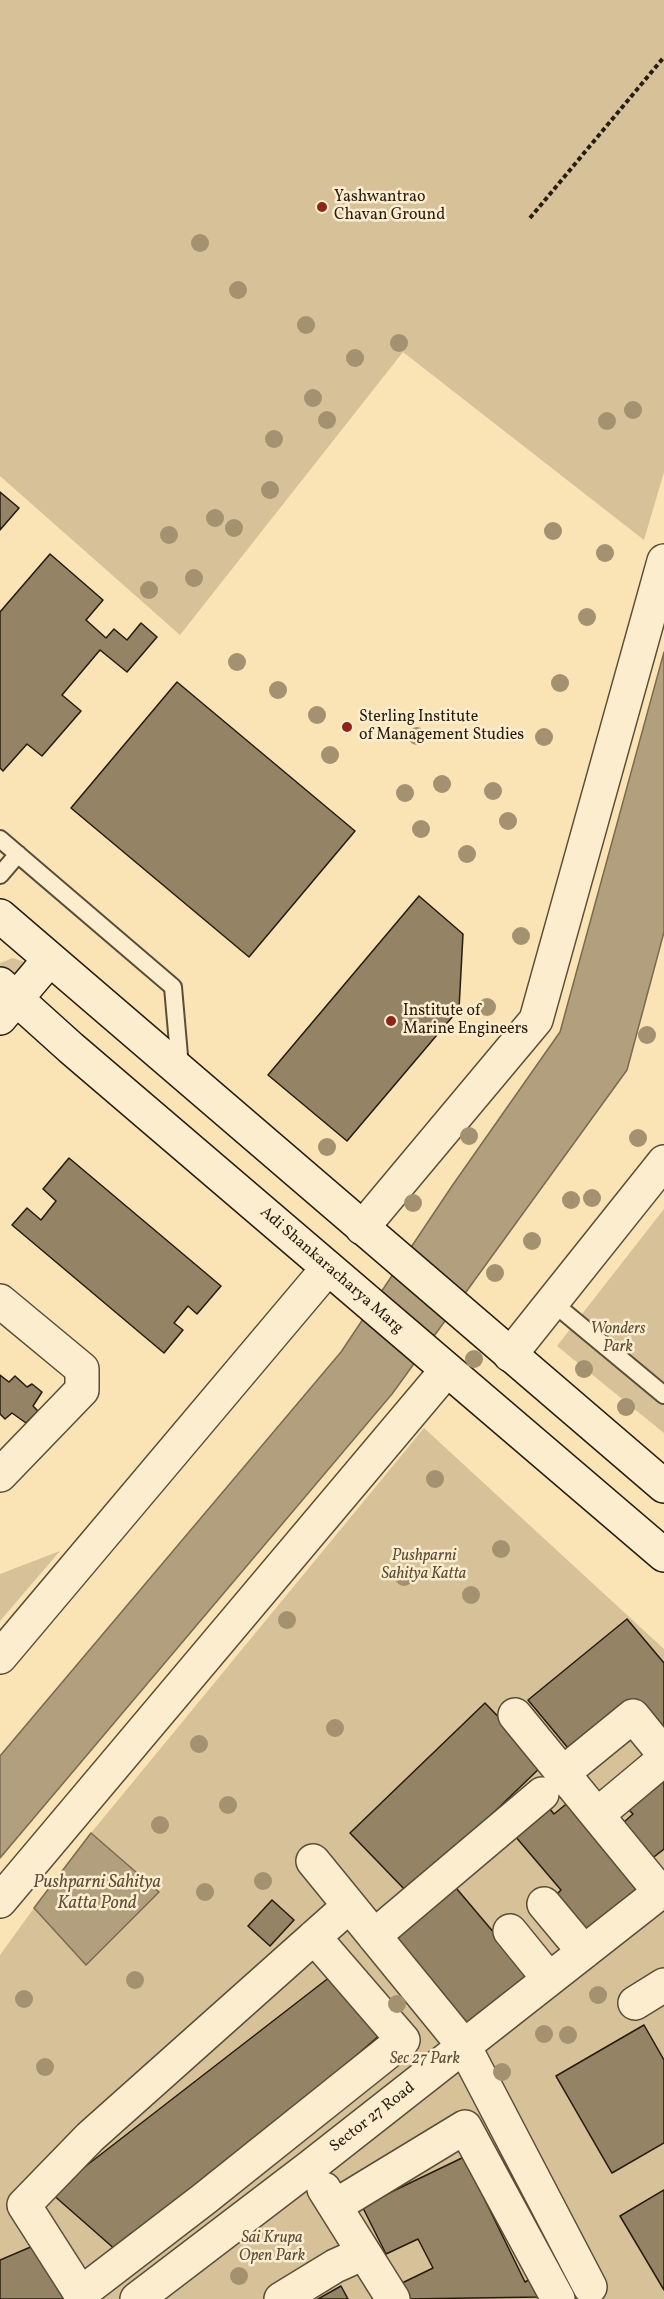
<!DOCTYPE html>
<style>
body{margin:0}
canvas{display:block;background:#fae3b5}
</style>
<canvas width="664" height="2299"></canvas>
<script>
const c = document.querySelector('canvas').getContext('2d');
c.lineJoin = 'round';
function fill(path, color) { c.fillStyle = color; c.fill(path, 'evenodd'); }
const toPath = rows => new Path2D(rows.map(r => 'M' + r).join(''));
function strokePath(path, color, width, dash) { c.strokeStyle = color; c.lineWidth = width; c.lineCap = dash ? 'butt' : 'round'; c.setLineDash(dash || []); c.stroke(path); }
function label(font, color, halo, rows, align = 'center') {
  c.font = font + ' Vollkorn,serif'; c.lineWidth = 5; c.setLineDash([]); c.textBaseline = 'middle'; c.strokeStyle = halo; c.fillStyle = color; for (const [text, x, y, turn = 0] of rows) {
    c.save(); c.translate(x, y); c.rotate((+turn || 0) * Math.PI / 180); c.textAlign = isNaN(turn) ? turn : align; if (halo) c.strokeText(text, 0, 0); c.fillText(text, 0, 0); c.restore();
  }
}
const green = toPath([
 [0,0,664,0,664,472,644,540,403,352,180,635,0,476],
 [13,958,28,963,0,1002,0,963],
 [664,1209,664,1433,557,1346],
 [424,1428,664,1649,664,2299,0,2299,0,1955,34,1908,86,1965,159,1892,91,1833],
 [60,1551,0,1621,0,1574]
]);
const water = toPath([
 [664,652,664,932,627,1070,392,1394,0,1858,0,1756,341,1352,452,1186,560,1032,664,652],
 [91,1833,159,1892,86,1965,34,1908,91,1833]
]);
const building = toPath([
 [0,492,19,508,0,530,0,492],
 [50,554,103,600,86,620,106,638,114,629,127,640,141,623,157,637,127,672,100,650,62,695,81,711,42,756,27,744,3,771,0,768,0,612,50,554],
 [177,682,355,831,249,957,71,808,177,682],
 [419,896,463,934,459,1009,347,1141,268,1075,419,896],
 [69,1158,221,1286,197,1314,188,1306,174,1323,183,1330,164,1353,12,1225,27,1208,41,1220,56,1201,43,1189,69,1158],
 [0,1375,9,1382,15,1376,27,1387,32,1384,42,1392,33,1406,38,1411,26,1423,12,1413,5,1419,0,1414,0,1375],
 [627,1619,664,1663,664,1740,635,1704,573,1754,528,1700,627,1619],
 [485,1703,544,1764,409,1894,350,1833,485,1703],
 [664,1769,664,1849,650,1860,623,1823,633,1814,622,1803,664,1769],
 [570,1801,644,1890,589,1936,555,1896,561,1890,515,1836,549,1808,554,1814,570,1801],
 [451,1882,534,1980,466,2037,383,1939,451,1882],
 [272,1900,294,1920,270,1946,248,1926,272,1900],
 [335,1973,380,2035,196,2193,117,2251,51,2193,335,1973],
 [644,2025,664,2060,664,2143,612,2173,556,2076,644,2025],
 [464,2157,525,2282,530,2279,540,2297,407,2299,400,2284,433,2268,418,2239,386,2254,362,2206,464,2157],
 [664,2190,664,2290,620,2216,664,2190],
 [40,2243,65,2299,0,2299,0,2260,40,2243],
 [341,2286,348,2299,318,2299,341,2286]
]);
const path = toPath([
 [530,218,664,57]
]);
const service = toPath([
 [0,839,173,987,180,1067],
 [0,875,18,854],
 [552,1302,664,1395]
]);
const minor = toPath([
 [362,1228,536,1020,664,561],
 [0,1301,82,1369,82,1390,0,1475],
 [510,1355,664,1162],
 [0,1657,328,1268],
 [515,1715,660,1892],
 [563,1773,633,1716,664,1754],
 [597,1815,664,1759],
 [313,1861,464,2046,590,2287],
 [0,1901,446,1371],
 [544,1904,584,1952],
 [510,1931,549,1979],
 [374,1936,542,1794],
 [635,2003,664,1985],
 [324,2189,393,2299],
 [335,2206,465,2127,558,2299],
 [80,2294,204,2199,403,2040,314,1937],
 [84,2299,24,2205,90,2137,349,1906],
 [137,2299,310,2167,664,1889],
 [281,2299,335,2266,364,2253]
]);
const secondary = toPath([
 [0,916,664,1486],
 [0,984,71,1048,664,1555],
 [0,1018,49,960]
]);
const trees = [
 [200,243],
 [238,290],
 [306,325],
 [399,343],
 [355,358],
 [313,398],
 [633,410],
 [327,420],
 [607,421],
 [274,439],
 [270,490],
 [215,518],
 [234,528],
 [553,531],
 [169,535],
 [605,553],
 [194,578],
 [149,590],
 [587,617],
 [237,662],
 [560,683],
 [278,690],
 [317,715],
 [417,736],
 [544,737],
 [330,755],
 [442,784],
 [493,791],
 [405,793],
 [508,821],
 [421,829],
 [467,854],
 [521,936],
 [487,1007],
 [647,1035],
 [469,1136],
 [638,1138],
 [327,1147],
 [592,1198],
 [571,1200],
 [413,1203],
 [532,1241],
 [495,1273],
 [474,1359],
 [584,1369],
 [626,1407],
 [435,1479],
 [501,1549],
 [404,1577],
 [471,1595],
 [287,1620],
 [335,1728],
 [199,1744],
 [228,1805],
 [160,1825],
 [263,1881],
 [205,1892],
 [135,1980],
 [598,1995],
 [24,1999],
 [397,2004],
 [544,2034],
 [568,2035],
 [45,2067],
 [502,2072],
 [239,2276]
];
const markers = [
 [322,207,6,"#8f2418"],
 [347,727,6,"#8f2418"],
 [391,1021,6,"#8f2418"]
];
const poiNames = [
 ["Yashwantrao",334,198],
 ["Chavan Ground",334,216],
 ["Sterling Institute",359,718],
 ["of Management Studies",359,736],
 ["Institute of",403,1012],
 ["Marine Engineers",403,1030]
];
const streetNames = [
 ["Adi Shankaracharya Marg",331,1271,41],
 ["Sector 27 Road",373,2118,-38]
];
const parkNames = [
 ["Wonders",618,1330],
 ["Park",618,1348],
 ["Pushparni",424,1557],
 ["Sahitya Katta",424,1575],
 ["Sec 27 Park",425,2060],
 ["Sai Krupa",272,2239],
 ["Open Park",272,2257]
];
const waterNames = [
 ["Pushparni Sahitya",97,1884],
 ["Katta Pond",97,1905]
];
fill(green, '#d6c199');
fill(water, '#b29f7d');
strokePath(water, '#7a6b51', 1.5);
fill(building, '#948365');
strokePath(building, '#261c0f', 1.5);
strokePath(service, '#5b4e38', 20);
strokePath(minor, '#5b4e38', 36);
strokePath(secondary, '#261c0f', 36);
strokePath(path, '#261c0f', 4, [4.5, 3]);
strokePath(service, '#fcedcf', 16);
strokePath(minor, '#fcedcf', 33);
strokePath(secondary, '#fcedcf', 33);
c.fillStyle = '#a39170';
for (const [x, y] of trees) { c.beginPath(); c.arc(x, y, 9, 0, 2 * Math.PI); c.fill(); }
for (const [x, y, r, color] of markers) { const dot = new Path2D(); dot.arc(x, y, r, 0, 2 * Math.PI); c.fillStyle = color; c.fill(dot); strokePath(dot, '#fcedcf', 2); }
label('16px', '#261c0f', '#fcedcf', poiNames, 'left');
label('16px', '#261c0f', '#fcedcf', streetNames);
label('italic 16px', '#5b4e38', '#fcedcf', parkNames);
label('italic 18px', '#5e503b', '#fcedcf', waterNames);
</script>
